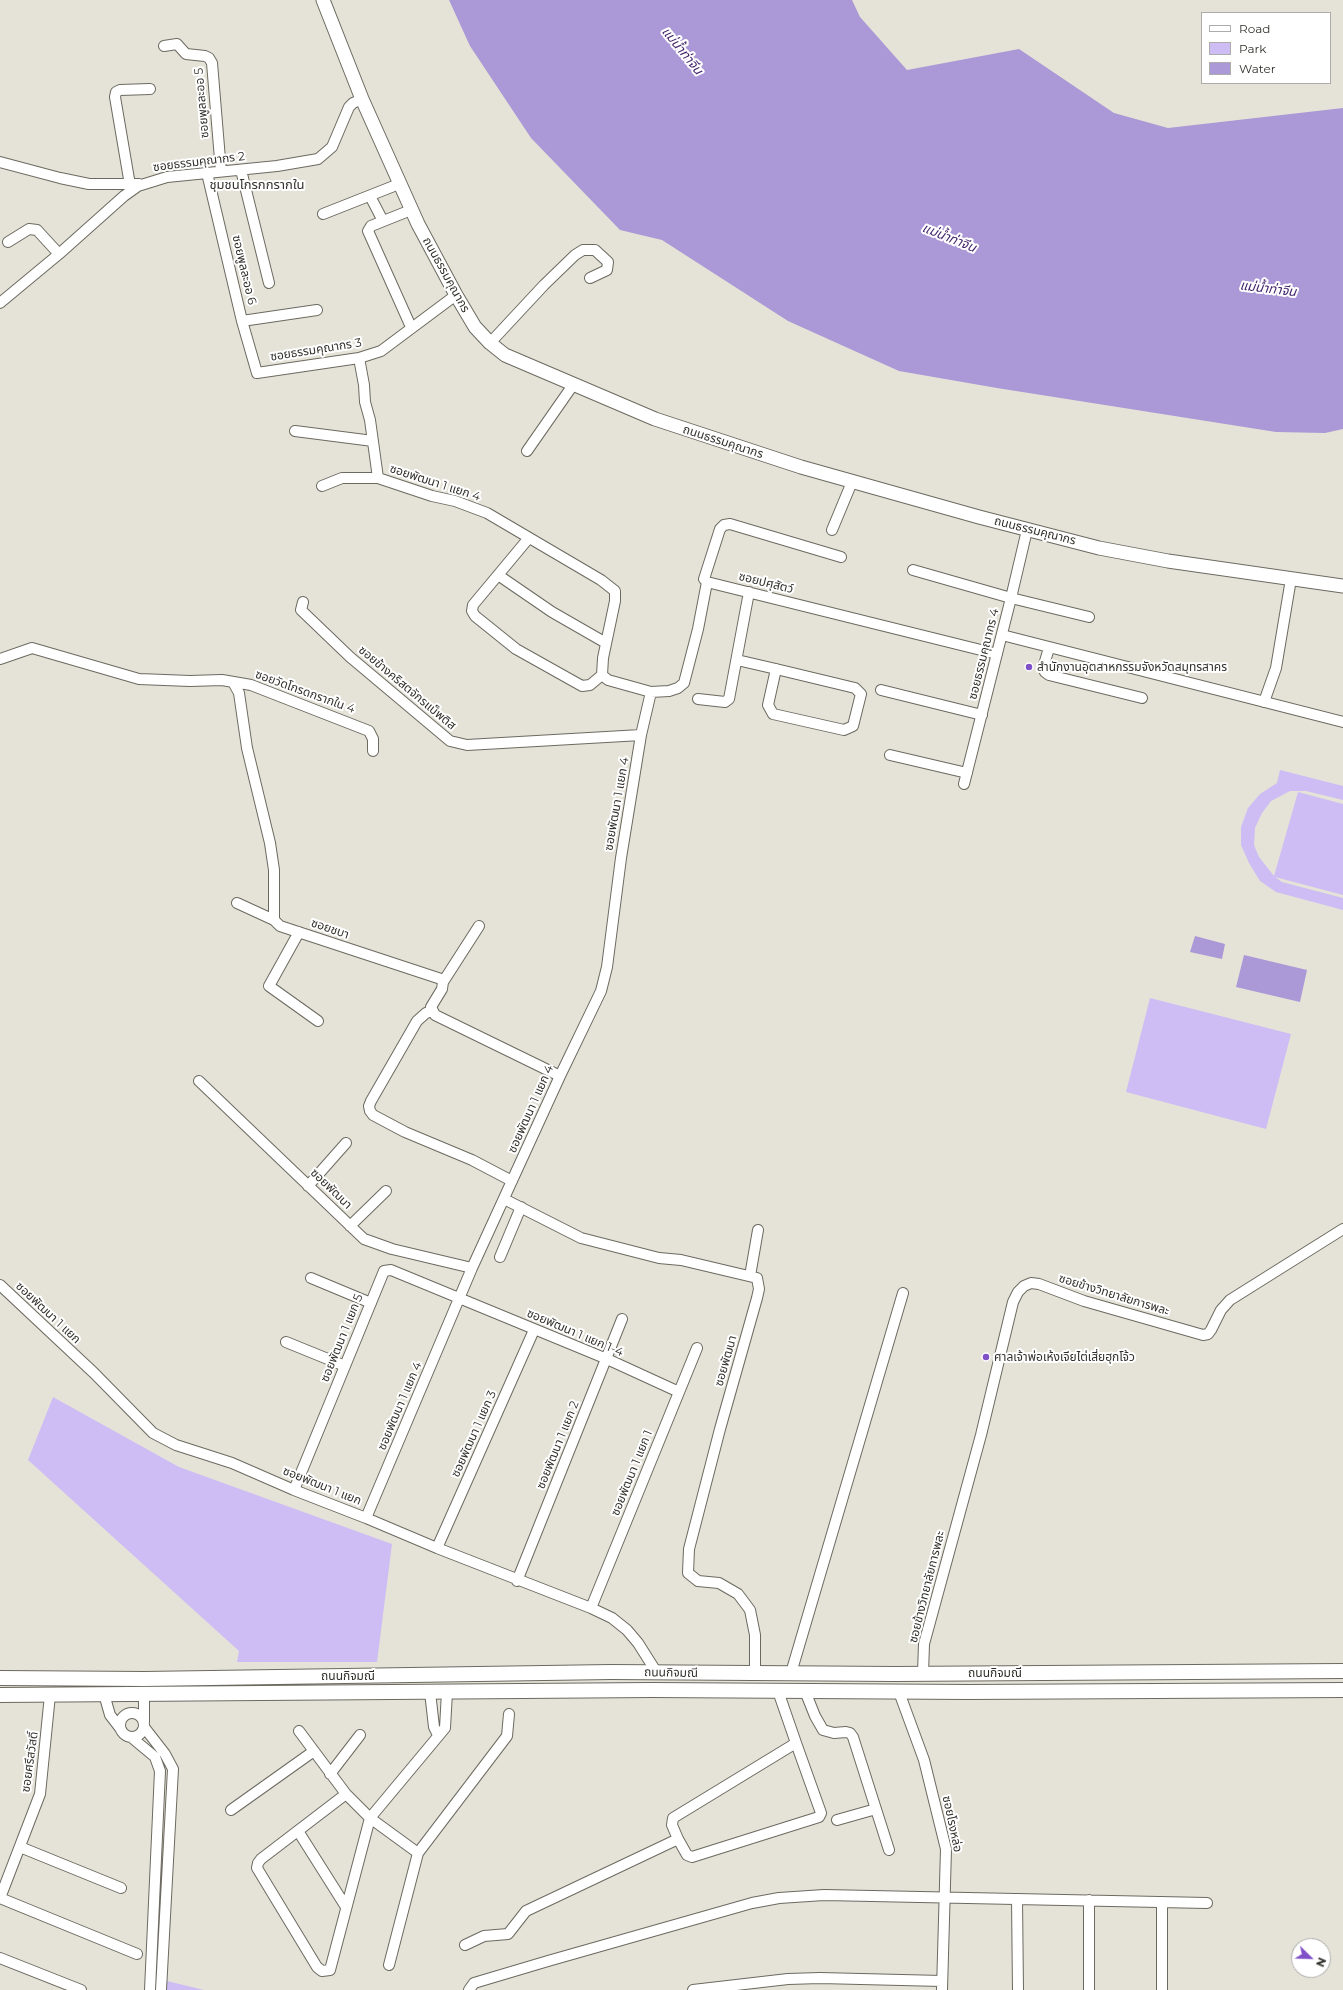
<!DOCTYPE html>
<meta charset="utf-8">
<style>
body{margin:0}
#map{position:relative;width:1343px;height:1990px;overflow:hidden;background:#e5e3d8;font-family:Montserrat,sans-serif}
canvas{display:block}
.legend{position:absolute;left:1201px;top:12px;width:130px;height:72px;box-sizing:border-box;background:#fff;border:1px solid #adacaa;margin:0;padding:5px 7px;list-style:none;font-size:12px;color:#31302b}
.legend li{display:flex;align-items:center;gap:8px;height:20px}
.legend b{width:20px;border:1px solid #adacaa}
.north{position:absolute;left:1291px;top:1938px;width:40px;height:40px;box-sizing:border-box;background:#fff;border:1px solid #adacaa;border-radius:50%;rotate:113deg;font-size:11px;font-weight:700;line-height:16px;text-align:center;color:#31302b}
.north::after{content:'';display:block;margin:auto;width:14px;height:18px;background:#8050c8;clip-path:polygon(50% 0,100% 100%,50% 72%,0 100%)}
</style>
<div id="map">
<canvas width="1343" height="1990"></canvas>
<ul class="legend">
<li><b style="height:5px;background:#fff"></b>Road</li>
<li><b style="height:11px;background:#cebdf5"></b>Park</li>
<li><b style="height:11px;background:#ab98d6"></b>Water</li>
</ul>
<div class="north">N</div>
</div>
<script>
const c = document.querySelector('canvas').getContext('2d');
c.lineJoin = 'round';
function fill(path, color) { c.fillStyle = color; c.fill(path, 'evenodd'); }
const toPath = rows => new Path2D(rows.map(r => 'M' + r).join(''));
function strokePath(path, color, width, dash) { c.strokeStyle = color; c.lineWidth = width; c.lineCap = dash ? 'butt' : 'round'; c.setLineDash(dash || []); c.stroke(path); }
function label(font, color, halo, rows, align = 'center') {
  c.font = font + ' Montserrat,"Noto Sans Thai",sans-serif'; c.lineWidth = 4; c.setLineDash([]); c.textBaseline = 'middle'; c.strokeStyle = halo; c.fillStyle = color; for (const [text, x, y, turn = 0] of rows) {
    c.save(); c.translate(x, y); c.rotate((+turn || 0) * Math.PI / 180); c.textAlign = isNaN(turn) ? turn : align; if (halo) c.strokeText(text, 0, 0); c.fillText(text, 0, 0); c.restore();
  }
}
const green = toPath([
 [1280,770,1343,786,1343,800,1306,791,1290,791,1271,801,1262,813,1255,828,1254,845,1259,857,1274,876,1298,792,1343,804,1343,895,1275,877,1282,882,1343,898,1343,910,1276,892,1260,881,1249,863,1241,845,1241,827,1248,808,1260,794,1277,783],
 [1150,998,1291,1034,1266,1129,1126,1092],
 [53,1397,179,1467,392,1544,377,1662,237,1662,239,1651,28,1460],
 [167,1981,204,1990,167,1990]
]);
const water = toPath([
 [449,0,852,0,860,17,907,70,1019,49,1114,113,1168,128,1343,108,1343,429,1325,433,1276,432,997,388,899,371,788,321,662,240,620,230,531,138,470,46],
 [1195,936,1225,944,1222,959,1190,952],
 [1244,955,1307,970,1300,1002,1236,987]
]);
const minor = toPath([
 [164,46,177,44,186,54,205,56,209,58,212,63,221,171],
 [0,162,60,178,89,184,139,184],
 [241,170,269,283],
 [207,173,242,321,257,373,359,358,381,351,456,295],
 [130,185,115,97,116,92,120,90,150,89],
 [370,196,383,221],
 [323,214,399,184],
 [8,242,29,229,37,230,59,254],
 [0,303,59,254,124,196,138,186,167,177,277,166,318,159,332,147,349,107,353,103,362,99],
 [242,321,317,310],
 [411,327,368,231,371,226,411,210],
 [490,343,544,285,575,255,583,250,595,250,608,262,607,270,590,278],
 [359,358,364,385,365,402,370,420,378,478,432,496,455,501,487,513,601,580,615,591,615,601,603,658,602,675,608,680,651,692,669,691,678,688,684,683,698,629,707,582],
 [295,431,373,441],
 [527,451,573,385],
 [322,486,342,478,378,478],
 [832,530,852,482],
 [528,539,473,605,472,611,475,616,516,649,582,686,590,685,602,675],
 [841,557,730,524,724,525,720,529,704,579,707,582,997,654],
 [913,570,1011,598,1089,617],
 [498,575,552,612,606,643],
 [303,602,301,610,350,657,450,741,467,745,641,735],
 [1002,635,1343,722],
 [1049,648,1043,668,1045,672,1049,675,1142,698],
 [0,659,32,648,139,679,190,681,222,680,251,685,369,731,373,739,373,751],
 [737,660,776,669,855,688,861,694,853,726,844,730,773,714,768,705,776,669],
 [233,682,239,693,247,748,270,843,274,870,274,920,280,926,441,979,443,982,442,989,431,1007,435,1015,560,1076],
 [881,690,982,715],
 [698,699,725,702,729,699,749,592],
 [1264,702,1276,668,1291,579],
 [890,755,967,773],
 [964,784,1011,598,1027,530],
 [237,903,274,920],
 [299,932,269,986,318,1021],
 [443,982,479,926],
 [432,1011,426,1013,417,1021,371,1101,369,1106,370,1111,373,1115,405,1132,472,1160,512,1181],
 [199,1081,364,1239,392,1249,472,1268],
 [308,1186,346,1143],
 [504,1199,581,1238,659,1258,681,1260,757,1278,759,1289,757,1298,720,1429,689,1549,688,1573,698,1581,719,1583,738,1594,750,1610,755,1635,755,1674],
 [350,1226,386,1191],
 [500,1257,521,1207],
 [750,1276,758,1230],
 [311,1278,371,1303],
 [0,1285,94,1373,153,1433,176,1445,232,1463,294,1490,366,1518,437,1548,591,1608,612,1618,627,1630,638,1643,657,1673],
 [286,1342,345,1366],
 [294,1490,384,1271,391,1270,607,1359,679,1392],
 [366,1518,472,1268,560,1076,601,991,607,967,621,858,641,735,651,692],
 [437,1548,534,1330],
 [517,1581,622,1319],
 [591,1608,697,1348],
 [791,1673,903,1293],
 [923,1673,924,1644,981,1435,1013,1302,1018,1292,1024,1286,1031,1283,1039,1284,1084,1301,1203,1335,1208,1334,1211,1330,1221,1310,1230,1300,1343,1229],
 [805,1691,815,1716,823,1730,834,1733,846,1732,850,1733,853,1737,889,1850],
 [430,1692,434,1727,438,1735],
 [899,1692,924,1760,946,1849,942,1990],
 [104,1694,110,1715,120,1728],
 '120 1725a12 12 0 1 1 24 0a12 12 0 1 1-24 0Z',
 [144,1722,144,1694],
 [144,1727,165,1754,173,1769,161,1990],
 [299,1731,346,1794,370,1818,418,1853],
 [131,1737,155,1757,160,1771,150,1990],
 [330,1774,360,1735],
 [346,1794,261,1859,258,1863,257,1868,317,1967,322,1971,330,1970,370,1818,445,1728,447,1692],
 [231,1810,314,1751],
 [837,1820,876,1809],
 [298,1831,346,1907],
 [678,1839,687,1855,692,1857,819,1817,821,1813,796,1743],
 [20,1847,121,1888],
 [0,1898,40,1794,50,1695],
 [0,1898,137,1954],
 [1017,1899,1018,1990],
 [1089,1900,1089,1990],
 [465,1945,484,1936,508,1934,526,1911,678,1839,672,1825,673,1818,796,1743,778,1691],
 [0,1958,81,1990],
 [389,1965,418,1853,507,1736,509,1714],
 [469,1990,474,1983,548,1961,752,1903,779,1898,824,1895,1207,1903],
 [693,1990,788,1979,820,1978,942,1981],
 [1162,1990,1162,1902]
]);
const tertiary = toPath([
 [323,0,362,99,418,224,456,295,475,327,490,343,505,355,655,419,801,467,979,517,1099,548,1168,561,1343,586]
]);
const secondary = toPath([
 [0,1678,144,1679,611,1672,895,1674,1343,1671],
 [0,1695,652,1690,968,1692,1343,1690]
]);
const markers = [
 [1029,667,4,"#8050c8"],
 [986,1357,4,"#8050c8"]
];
const streetNames = [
 ["ซอยพูลละออ 5",202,103,-95],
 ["ซอยธรรมคุณากร 2",199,162,-7],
 ["ซอยพูลละออ 6",244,270,77],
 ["ถนนธรรมคุณากร",446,275,61],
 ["ซอยธรรมคุณากร 3",316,350,-9],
 ["ถนนธรรมคุณากร",723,442,18],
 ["ซอยพัฒนา 1 แยก 4",435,483,18],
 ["ถนนธรรมคุณากร",1035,531,14],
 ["ซอยปศุสัตว์",766,583,14],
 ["ซอยธรรมคุณากร 4",984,654,-76],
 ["ซอยข้างคริสตจักรแบ็พติส",407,688,40],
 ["ซอยวัดโกรดกรากใน 4",305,692,20],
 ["ซอยพัฒนา 1 แยก 4",617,804,-80],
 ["ซอยชบา",330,929,19],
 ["ซอยพัฒนา 1 แยก 4",531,1109,-66],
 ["ซอยพัฒนา",331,1189,44],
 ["ซอยข้างวิทยาลัยการพละ",1114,1295,17],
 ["ซอยพัฒนา 1 แยก",48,1313,43],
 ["ซอยพัฒนา 1 แยก 1-4",575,1333,23],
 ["ซอยพัฒนา 1 แยก 5",342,1338,-68],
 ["ซอยพัฒนา",726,1361,-74],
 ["ซอยพัฒนา 1 แยก 4",400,1406,-67],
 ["ซอยพัฒนา 1 แยก 3",474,1434,-66],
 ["ซอยพัฒนา 1 แยก 2",558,1445,-68],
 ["ซอยพัฒนา 1 แยก 1",632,1473,-68],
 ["ซอยพัฒนา 1 แยก",322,1486,22],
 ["ซอยข้างวิทยาลัยการพละ",927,1587,-76],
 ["ถนนกิจมณี",671,1673,1],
 ["ถนนกิจมณี",995,1673],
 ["ถนนกิจมณี",348,1676],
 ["ซอยศรีสวัสดิ์",30,1762,-82],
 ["ซอยโรงหล่อ",952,1824,78]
];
const poiNames = [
 ["สำนักงานอุตสาหกรรมจังหวัดสมุทรสาคร",1037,667],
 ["ศาลเจ้าพ่อเห้งเจียไต่เสี่ยฮุกโจ้ว",994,1357]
];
const waterNames = [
 ["แม่น้ำท่าจีน",682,51,51],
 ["แม่น้ำท่าจีน",949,238,22],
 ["แม่น้ำท่าจีน",1268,289,7]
];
const neighbourhoodNames = [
 ["ชุมชนโกรกกรากใน",257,185]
];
fill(green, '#cebdf5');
fill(water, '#ab98d6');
strokePath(minor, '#6c6a60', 12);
strokePath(tertiary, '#6c6a60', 15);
strokePath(secondary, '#6c6a60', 16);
strokePath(minor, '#fff', 10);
strokePath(tertiary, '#fff', 13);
strokePath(secondary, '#fff', 14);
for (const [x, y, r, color] of markers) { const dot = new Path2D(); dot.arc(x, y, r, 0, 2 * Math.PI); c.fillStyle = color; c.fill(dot); strokePath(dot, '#fff', 1.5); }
label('12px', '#31302b', '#fff', streetNames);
label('12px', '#31302b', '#fff', poiNames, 'left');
label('italic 13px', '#3e1f68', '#fff', waterNames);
label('13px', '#31302b', '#fff', neighbourhoodNames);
</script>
